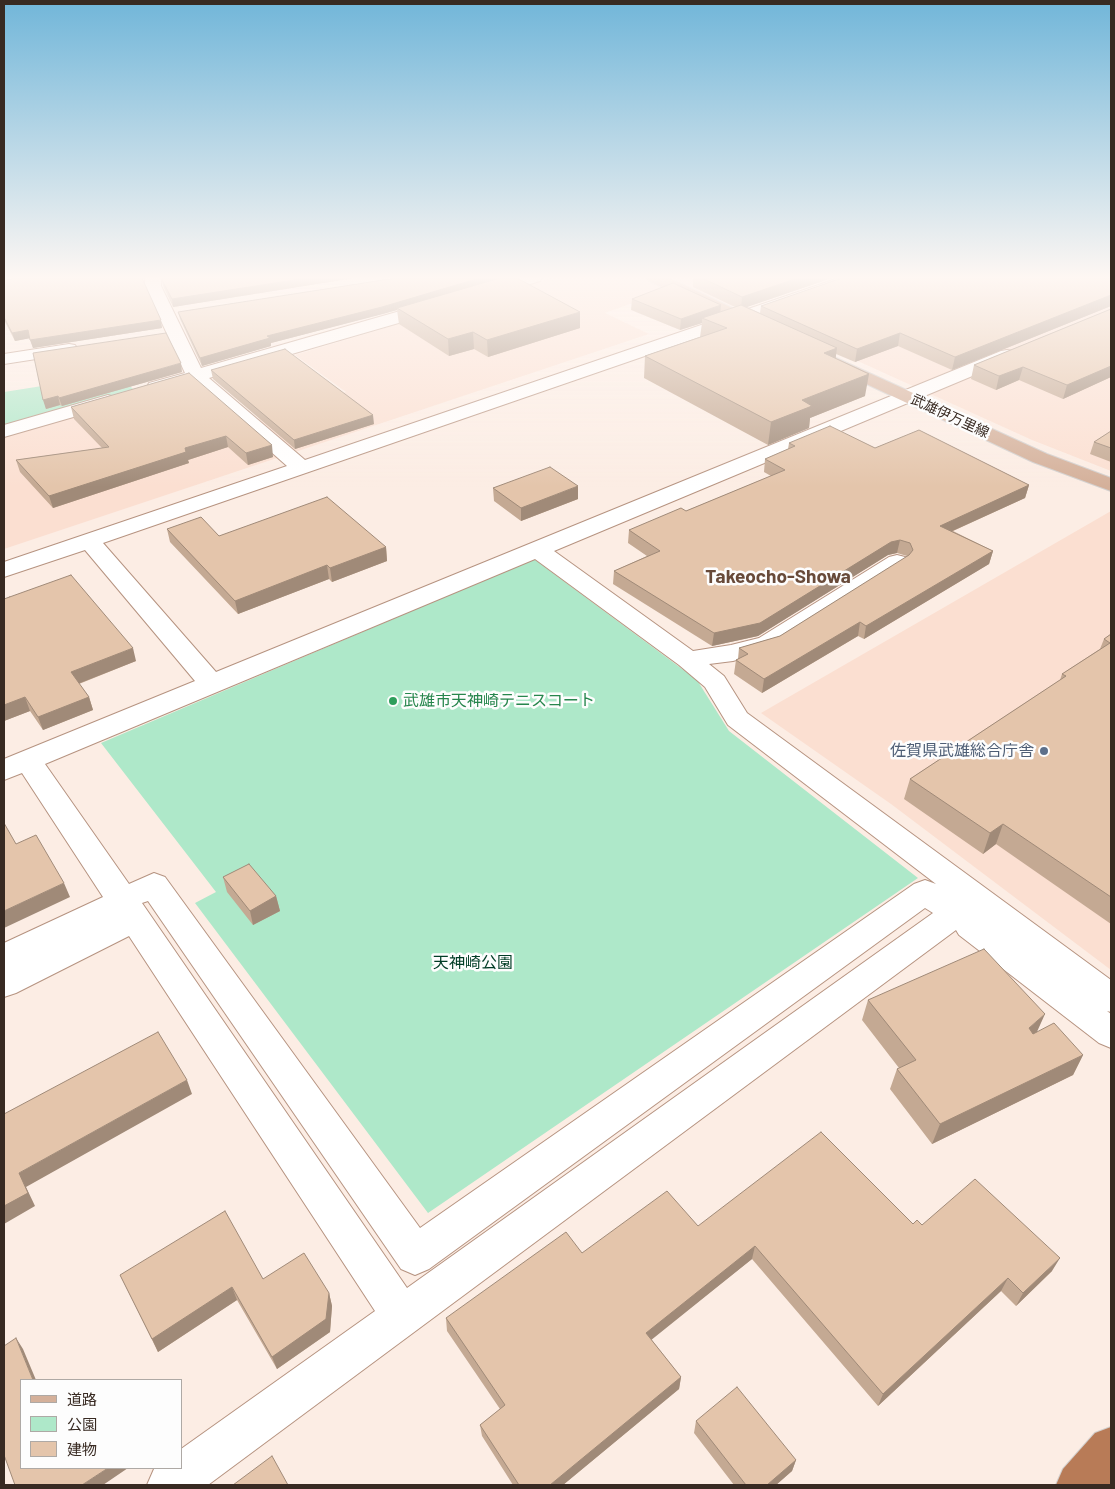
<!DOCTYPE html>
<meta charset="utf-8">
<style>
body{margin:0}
#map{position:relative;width:1115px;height:1489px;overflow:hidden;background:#fcede4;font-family:Barlow,"Noto Sans JP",sans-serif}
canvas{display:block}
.frame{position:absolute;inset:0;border:5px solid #382a22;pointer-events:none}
.legend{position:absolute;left:20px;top:1379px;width:162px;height:90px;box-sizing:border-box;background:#fdfdfd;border:1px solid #aea9a5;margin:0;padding:6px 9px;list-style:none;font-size:15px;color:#382a22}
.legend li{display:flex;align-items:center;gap:10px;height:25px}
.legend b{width:25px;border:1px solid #aea9a5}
</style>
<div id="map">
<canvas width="1115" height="1489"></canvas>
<div class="frame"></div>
<ul class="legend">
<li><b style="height:6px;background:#d4b09a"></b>道路</li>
<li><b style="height:14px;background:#aee8c9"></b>公園</li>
<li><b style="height:14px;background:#e4c5ab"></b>建物</li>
</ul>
</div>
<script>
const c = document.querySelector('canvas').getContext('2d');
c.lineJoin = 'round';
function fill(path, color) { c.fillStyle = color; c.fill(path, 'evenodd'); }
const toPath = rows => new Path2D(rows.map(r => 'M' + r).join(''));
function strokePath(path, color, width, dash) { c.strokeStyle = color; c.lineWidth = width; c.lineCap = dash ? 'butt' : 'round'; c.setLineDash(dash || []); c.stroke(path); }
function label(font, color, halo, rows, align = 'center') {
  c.font = font + ' Barlow,"Noto Sans JP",sans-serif'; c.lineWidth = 5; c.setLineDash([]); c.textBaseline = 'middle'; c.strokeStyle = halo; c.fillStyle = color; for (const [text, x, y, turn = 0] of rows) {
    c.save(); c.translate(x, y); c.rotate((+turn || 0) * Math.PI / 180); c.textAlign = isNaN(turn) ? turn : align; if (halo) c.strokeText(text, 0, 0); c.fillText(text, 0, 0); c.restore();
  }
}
const built = toPath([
 [551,278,794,278,804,283,694,319,658,294,605,313,649,334,4,549,4,426,202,371,258,419,346,392,295,355],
 [1111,278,1111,471,1032,440,787,329],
 [1111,511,1111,970,891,804,761,713]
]);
const green = toPath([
 [118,374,133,389,4,426,4,392],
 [534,559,697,680,729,731,918,878,428,1213,195,903,216,892,101,743]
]);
const minor = toPath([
 [145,278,161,278,161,286,201,368,428,303,440,303,442,307,440,311,209,378,305,460,839,278,864,278,862,281,103,543,216,672,1001,351,1007,350,1013,351,1016,355,1013,359,554,551,693,651,731,645,759,638,889,557,897,555,905,557,908,562,905,567,777,648,733,661,709,664,724,676,747,713,1111,980,1111,1012,1107,1011,1111,1014,1111,1048,1099,1043,959,935,956,930,208,1485,147,1485,154,1469,181,1468,181,1449,375,1311,129,936,16,993,4,997,4,943,103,897,22,773,4,780,4,759,195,681,85,550,4,577,4,562,287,466,192,382,156,393,149,391,147,387,149,383,185,373,145,286,145,278],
 [535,559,679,665,705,687,728,725,936,884,925,880,914,884,420,1228,165,877,154,873,129,884,45,764,535,559],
 [148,901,401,1269,415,1275,429,1269,925,908,933,913,407,1288,142,903,148,901],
 [516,278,542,278,540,281,488,297,482,295,480,292,482,289,516,278],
 [69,344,75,345,78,349,75,353,4,364,4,354,69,344],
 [108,395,115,397,117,401,115,405,4,437,4,425,108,395]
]);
const major = toPath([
 [647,278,669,278,762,322,765,326,762,330,756,331,750,330,649,281,647,278],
 [834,357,1047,454,1111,478,1111,491,1033,462,828,366,825,362,828,358,834,357]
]);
const highway = toPath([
 [1111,1427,1111,1483,1109,1485,1056,1485,1063,1469,1095,1433,1111,1427]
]);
const wall = toPath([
 [15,278,143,278,143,283,162,328,33,348,30,338,15,341,4,320,4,281],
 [161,278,354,278,173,307,163,286],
 [396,278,580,328,488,357,474,349,449,356,399,324,397,310,271,343,271,346,202,366,180,319,178,312],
 [693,278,832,278,747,307,760,313,761,306,1111,278,1111,306,952,370,898,346,855,362,836,354,836,359,865,396,810,418,809,428,768,445,644,378,645,356,700,337,702,323,680,330,631,310,632,299,721,311,735,307,693,287],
 [1111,309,1111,377,1063,399,1019,380,996,390,971,379,974,365],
 [33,353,182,372,62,406,60,405,46,409],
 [211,370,374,424,295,449,213,379],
 [189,373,273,457,248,465,228,447,188,460,189,463,53,508,20,472,16,460,102,448,74,419,71,407],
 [1111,431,1111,462,1090,454,1094,442],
 [789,443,875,448,1029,485,1025,498,953,531,993,551,989,564,864,639,858,636,762,693,734,674,736,660,738,659,739,648,780,636,907,557,907,556,897,553,888,555,758,636,712,646,613,584,614,571,647,556,628,543,629,530,686,511,771,476,764,472,765,459,788,449],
 [493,488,578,499,521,521,494,501],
 [167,529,219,536,386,547,387,561,332,582,329,579,238,614,170,542],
 [9,596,136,661,79,684,89,697,93,710,43,730,30,711,4,721],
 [1111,634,1111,924,996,844,983,854,904,799,910,779,1060,680,1062,674,1100,649,1104,639],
 [223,877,276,896,280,911,253,925,227,892],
 [868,1000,1037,1032,1083,1055,1073,1075,932,1144,890,1089,897,1069,899,1068,862,1020],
 [913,1224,922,1225,1052,1271,1016,1306,1001,1291,878,1406,752,1259,651,1339,681,1377,679,1389,563,1485,513,1485,482,1436,480,1425,500,1409,447,1331,446,1318,582,1253,698,1226],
 [120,1275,263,1279,329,1293,332,1306,330,1332,277,1369,237,1300,158,1352],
 [696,1421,796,1460,792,1471,776,1485,734,1485,694,1433]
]);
const shadedWall = toPath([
 [307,278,354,278,173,307,172,299],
 [480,278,505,278,397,308,397,310,383,314,271,343,271,346,202,366,200,358,267,336],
 [798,278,832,278,741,309,742,297],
 [1111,295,1111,306,952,370,955,357],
 [721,305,720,317,702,318,702,323,680,330,681,319],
 [580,312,580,328,488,357,487,340],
 [161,320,162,328,33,348,30,340],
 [28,330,31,338,15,341,12,333],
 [473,332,474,349,449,356,448,339],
 [900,333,898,346,855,362,857,349],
 [837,348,834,370,824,353],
 [181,363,182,372,62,406,59,398],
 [1111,366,1111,377,1063,399,1067,385],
 [1023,367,1019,380,996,390,999,376],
 [869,374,865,396,810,418,809,428,768,445,771,422,802,400],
 [58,396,60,405,46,409,43,400],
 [373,415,374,424,295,449,294,440],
 [226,436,228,447,188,460,189,463,53,508,49,496,185,448],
 [272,445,273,457,248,465,246,453],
 [1029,485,1025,498,937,538,940,526],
 [578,486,578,499,521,521,521,508],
 [900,540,897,553,888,555,758,636,712,646,714,633,891,542],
 [386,547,387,561,332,582,330,568],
 [993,551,989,564,864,639,866,626],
 [327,565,329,579,238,614,235,601],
 [860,622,858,636,762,693,764,679],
 [133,648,136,661,75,685,71,672],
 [25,697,30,711,4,721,4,705],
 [89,697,93,710,43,730,38,717],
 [1003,824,996,844,983,854,990,833],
 [64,883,70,897,4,928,4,911],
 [276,896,280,911,253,925,250,911],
 [1045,1014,1036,1034,1020,1049,1029,1028],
 [1083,1055,1073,1075,932,1144,940,1124],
 [187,1080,192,1094,26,1187,35,1206,4,1224,4,1206,19,1173],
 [755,1246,752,1259,645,1345,646,1333],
 [1060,1258,1052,1271,1016,1306,1023,1293],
 [1008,1278,1001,1291,878,1406,883,1394],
 [232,1287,237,1300,158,1352,152,1339],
 [329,1293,332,1306,330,1332,277,1369,272,1357],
 [16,1338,23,1349,36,1380,33,1380],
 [681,1377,679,1389,563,1485,550,1485],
 [796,1460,792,1471,776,1485,767,1485],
 [108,1468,128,1468,103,1485,82,1485]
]);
const building = toPath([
 [15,278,142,278,161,320,30,340,28,330,12,333,4,317,4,281,15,278],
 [161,278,307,278,172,299,161,278],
 [396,278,480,278,382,307,267,336,270,338,200,358,178,312,396,278],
 [500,278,517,278,580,312,487,340,473,332,448,339,397,308,500,278],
 [702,278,798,278,742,297,702,278],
 [842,278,1111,278,1111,295,955,357,900,333,857,349,761,306,842,278],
 [673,283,721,305,681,319,632,299,673,283],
 [741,305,837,348,824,353,869,374,802,400,812,406,771,422,645,356,727,328,702,318,741,305],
 [1111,309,1111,366,1067,385,1023,367,999,376,974,365,1111,309],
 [166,333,181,363,59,398,58,396,43,400,33,353,166,333],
 [285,349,373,415,294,440,211,370,285,349],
 [189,373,272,445,246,453,226,436,185,448,186,452,49,496,16,460,109,447,71,407,189,373],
 [830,426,875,448,919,430,1029,485,940,526,993,551,866,626,860,622,764,679,736,660,748,654,739,648,780,636,909,555,913,550,910,543,900,540,891,542,760,623,714,633,614,571,660,551,629,530,681,508,686,511,785,470,765,459,795,446,789,443,830,426],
 [1111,431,1111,448,1094,442,1111,431],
 [550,467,578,486,521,508,493,488,550,467],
 [327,497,386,547,330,568,327,565,235,601,167,529,201,517,219,536,327,497],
 [71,575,133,648,71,672,89,697,38,717,25,697,4,705,4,599,71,575],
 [1111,634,1111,897,1003,824,990,833,910,779,1066,676,1062,674,1110,643,1104,639,1111,634],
 [4,823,16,844,36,835,64,883,4,911,4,823],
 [249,864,276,896,250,911,223,877,249,864],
 [984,949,1045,1014,1029,1028,1033,1034,1054,1023,1083,1055,940,1124,897,1069,916,1060,868,1000,984,949],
 [158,1032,187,1080,19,1173,28,1193,4,1206,4,1114,158,1032],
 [821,1132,913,1224,917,1220,922,1225,975,1179,1060,1258,1023,1293,1008,1278,883,1394,755,1246,646,1333,681,1377,550,1485,519,1485,480,1425,505,1405,446,1318,566,1232,582,1253,667,1191,698,1226,821,1132],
 [225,1211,263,1279,304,1253,329,1293,326,1319,272,1357,232,1287,152,1339,120,1275,225,1211],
 [16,1338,33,1380,21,1380,21,1468,108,1468,82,1485,15,1485,4,1455,4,1346,16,1338],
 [737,1387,796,1460,767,1485,746,1485,696,1421,737,1387],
 [272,1456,288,1485,233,1485,272,1456]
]);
const markers = [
 [393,701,5,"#2e9e5b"],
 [1044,751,5,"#5c6f8a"]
];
const farStreetnames = [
 ["武雄伊万里線",950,416,25]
];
const leisureNames = [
 ["武雄市天神崎テニスコート",403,701]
];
const serviceNames = [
 ["佐賀県武雄総合庁舎",1034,751]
];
const parkNames = [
 ["天神崎公園",473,963]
];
const quarterNames = [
 ["Takeocho-Showa",778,577]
];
fill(built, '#fbdfd1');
fill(green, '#aee8c9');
strokePath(minor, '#b69380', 2);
strokePath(major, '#d3d0ce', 2);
strokePath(highway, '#d3d0ce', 2);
fill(minor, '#fff');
fill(major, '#d4b09a');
fill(highway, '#b87b57');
fill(wall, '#c4a993');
fill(shadedWall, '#a08a78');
fill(building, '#e4c5ab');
strokePath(building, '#a08a78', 1);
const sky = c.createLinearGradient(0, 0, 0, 487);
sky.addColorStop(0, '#71b6d9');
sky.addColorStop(0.57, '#fef7f3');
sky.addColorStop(1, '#fef7f300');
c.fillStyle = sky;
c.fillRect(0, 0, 1115, 487);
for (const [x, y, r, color] of markers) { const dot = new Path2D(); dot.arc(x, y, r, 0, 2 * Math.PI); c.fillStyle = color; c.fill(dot); strokePath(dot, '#fdfdfd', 2); }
label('14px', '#382a22', '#fdfdfd', farStreetnames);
label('16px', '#27864d', '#fdfdfd', leisureNames, 'left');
label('16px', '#4e5e75', '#fdfdfd', serviceNames, 'right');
label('16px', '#003c25', '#fdfdfd', parkNames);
label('bold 19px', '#684a39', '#fdfdfd', quarterNames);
</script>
